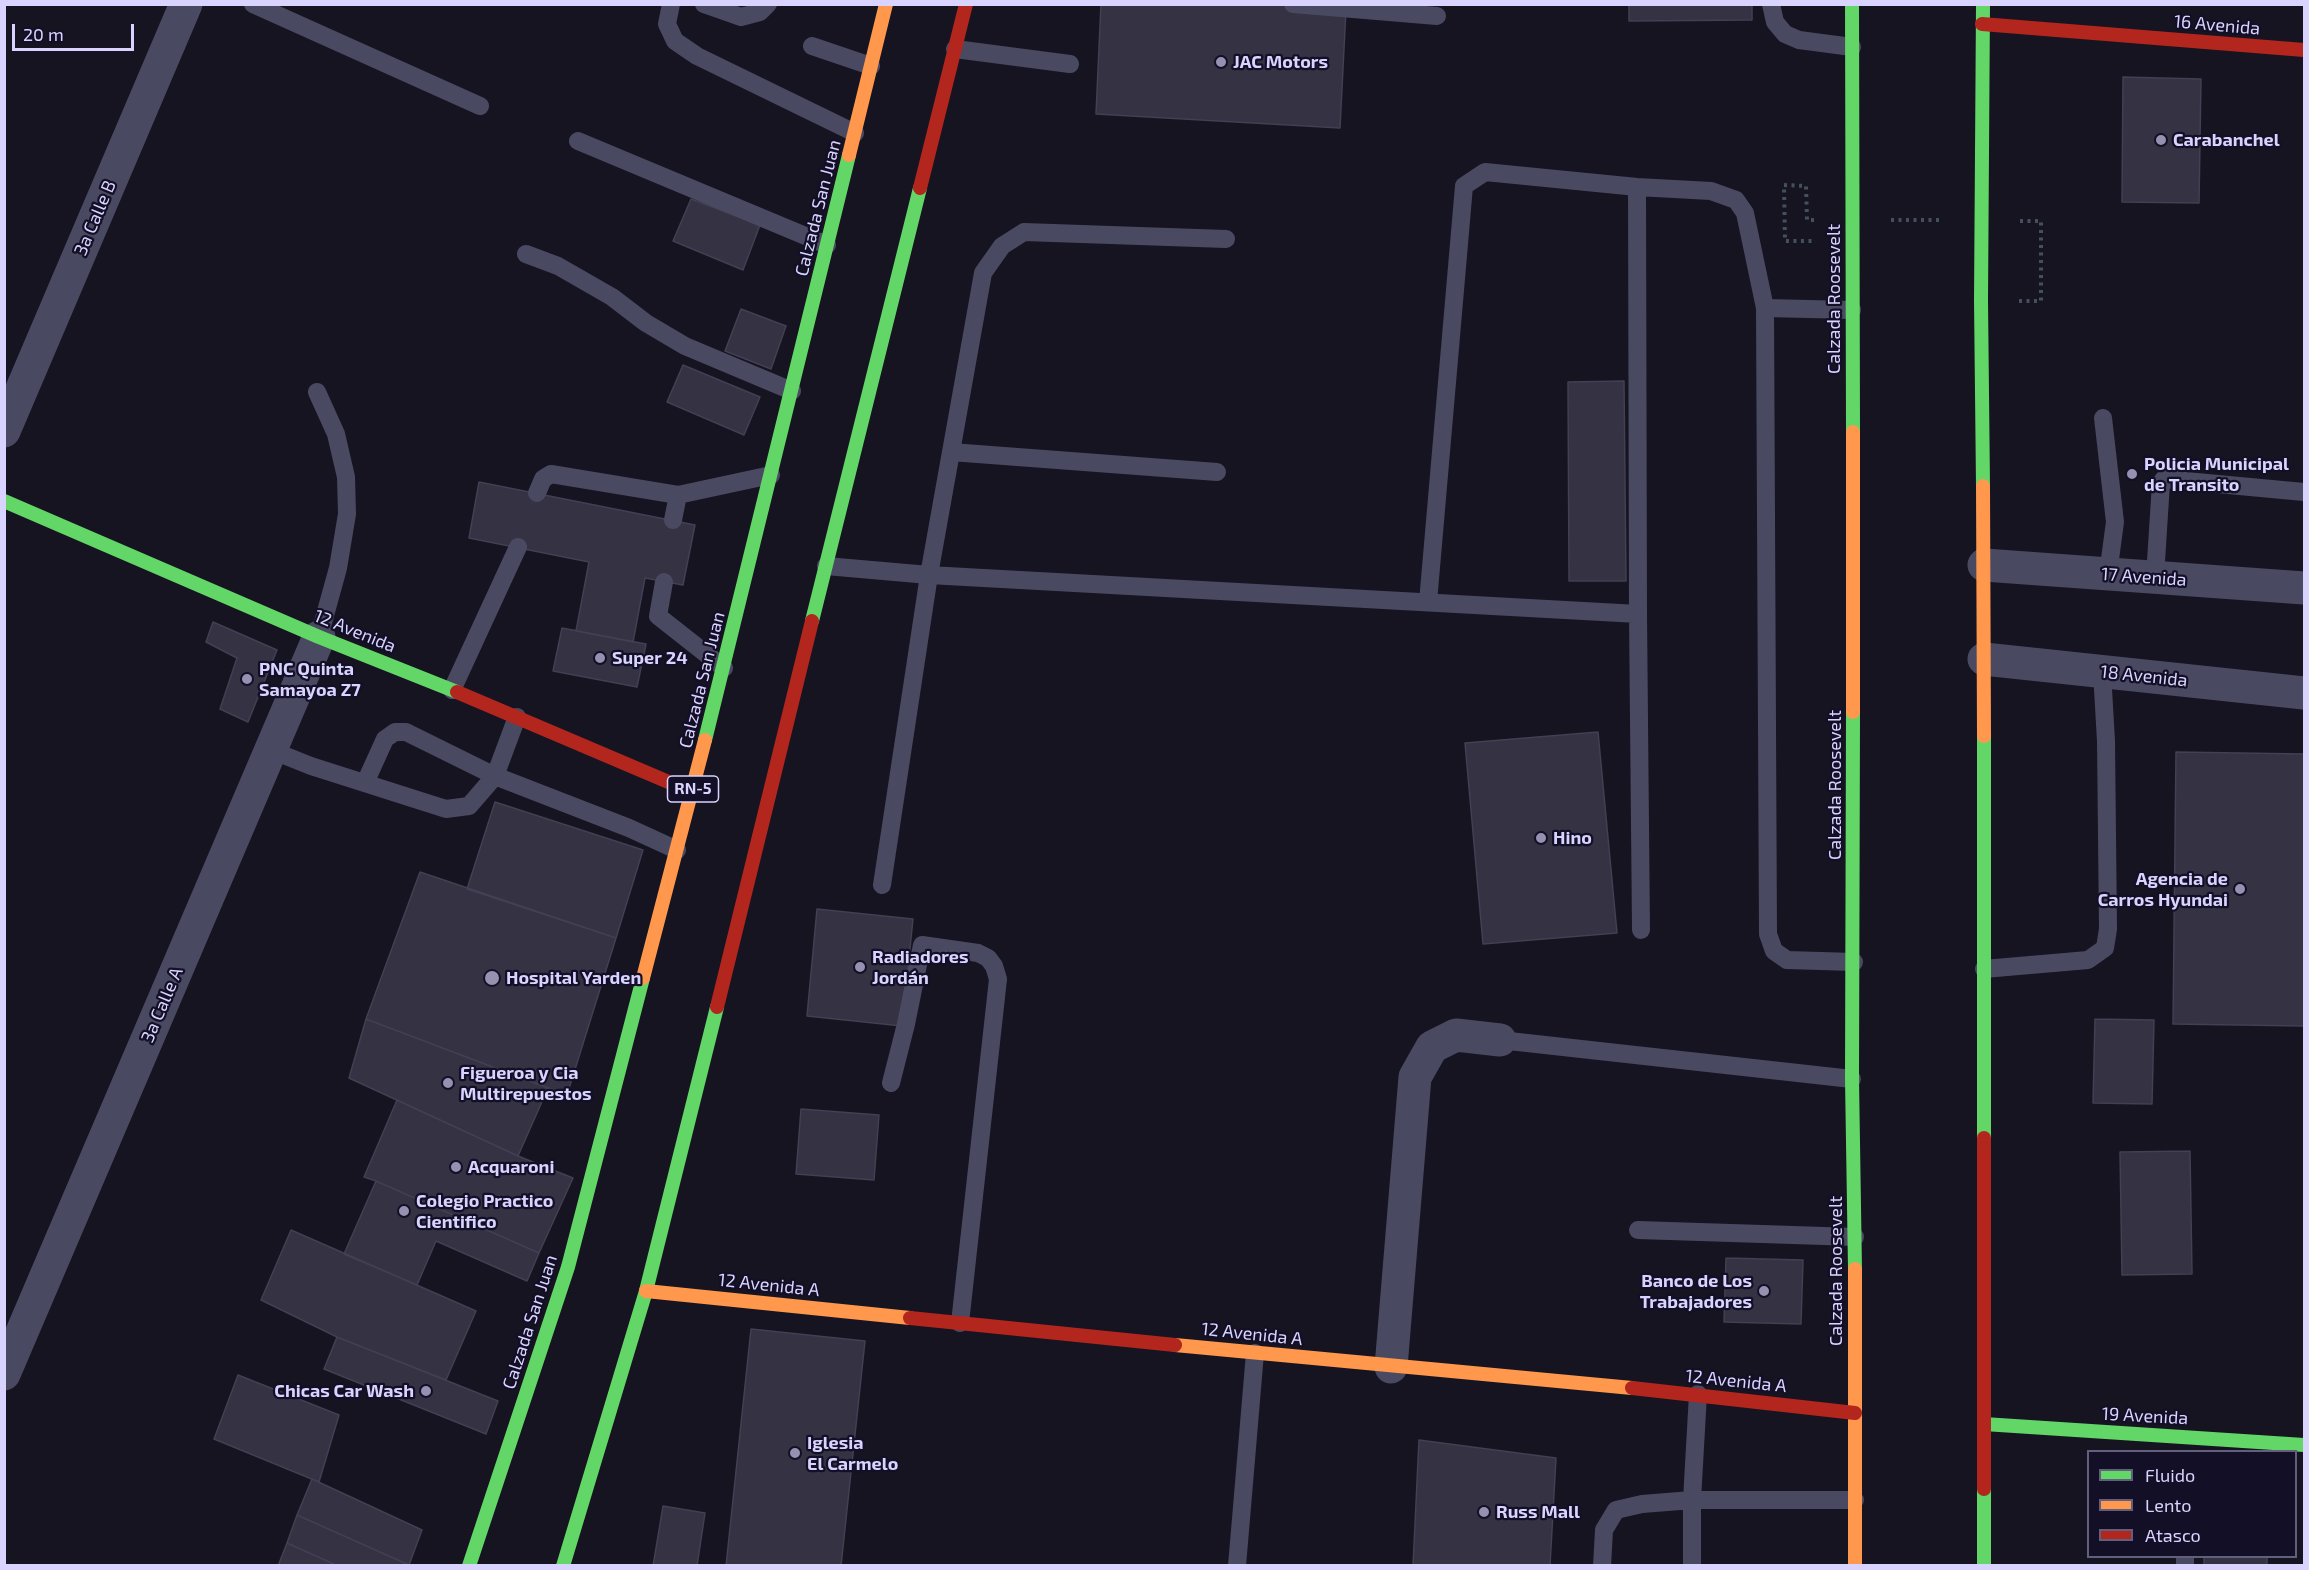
<!DOCTYPE html>
<meta charset="utf-8">
<style>
body{margin:0}
#map{position:relative;width:2309px;height:1570px;overflow:hidden;background:#161421;font-family:"Exo 2",sans-serif}
canvas{display:block}
.frame{position:absolute;inset:0;border:6px solid #d9d4ff;pointer-events:none}
.legend{position:absolute;left:2087px;top:1450px;width:210px;height:108px;box-sizing:border-box;background:#130f26;border:2px solid #625e7d;margin:0;padding:8px 10px;list-style:none;font-size:18px;color:#d9d4ff}
.legend li{display:flex;align-items:center;gap:12px;height:30px}
.legend b{width:30px;border:2px solid #625e7d}
.scale{position:absolute;left:12px;top:24px;width:122px;height:27px;box-sizing:border-box;border:3px solid #d9d4ff;border-top:0;padding-left:8px;font-size:18px;line-height:21px;white-space:nowrap;color:#d9d4ff;-webkit-text-stroke:4px #130f26;paint-order:stroke}
</style>
<div id="map">
<canvas width="2309" height="1570"></canvas>
<div class="frame"></div>
<ul class="legend">
<li><b style="height:8px;background:#63d668"></b>Fluido</li>
<li><b style="height:8px;background:#ff974d"></b>Lento</li>
<li><b style="height:8px;background:#b3261e"></b>Atasco</li>
</ul>
<div class="scale">20 m</div>
</div>
<script>
const c = document.querySelector('canvas').getContext('2d');
c.lineJoin = 'round';
function fill(path, color) { c.fillStyle = color; c.fill(path, 'evenodd'); }
const toPath = rows => new Path2D(rows.map(r => 'M' + r).join(''));
function strokePath(path, color, width, dash) { c.strokeStyle = color; c.lineWidth = width; c.lineCap = dash ? 'butt' : 'round'; c.setLineDash(dash || []); c.stroke(path); }
function label(font, color, halo, rows, align = 'center') {
  c.font = font + ' "Exo 2",sans-serif'; c.lineWidth = 4.5; c.setLineDash([]); c.textBaseline = 'middle'; c.strokeStyle = halo; c.fillStyle = color; for (const [text, x, y, turn = 0] of rows) {
    c.save(); c.translate(x, y); c.rotate((+turn || 0) * Math.PI / 180); c.textAlign = isNaN(turn) ? turn : align; if (halo) c.strokeText(text, 0, 0); c.fillText(text, 0, 0); c.restore();
  }
}
const building = toPath([
 [1101,4,1264,4,1346,9,1340,128,1096,114,1101,4],
 [1629,4,1752,4,1752,20,1629,21,1629,4],
 [2123,77,2201,79,2199,203,2122,202,2123,77],
 [691,199,760,225,743,270,673,241,691,199],
 [741,309,786,326,771,369,725,351,741,309],
 [683,365,760,397,744,435,667,402,683,365],
 [1624,381,1626,581,1569,581,1568,382,1624,381],
 [479,482,695,525,683,585,645,578,633,642,576,631,589,562,469,538,479,482],
 [213,622,277,650,248,722,220,709,237,658,206,642,213,622],
 [562,628,646,644,637,687,553,671,562,628],
 [1598,732,1617,933,1483,944,1465,743,1598,732],
 [2176,752,2304,754,2304,1026,2173,1024,2176,752],
 [495,802,643,850,616,938,467,889,495,802],
 [420,872,616,938,567,1095,366,1019,420,872],
 [817,909,913,919,902,1026,807,1016,817,909],
 [366,1019,548,1088,518,1156,349,1078,366,1019],
 [2095,1019,2154,1020,2152,1104,2093,1103,2095,1019],
 [397,1100,518,1156,573,1178,539,1253,376,1181,364,1177,397,1100],
 [801,1109,879,1115,874,1180,796,1174,801,1109],
 [2190,1151,2192,1274,2122,1275,2120,1152,2190,1151],
 [376,1181,539,1253,527,1281,436,1241,417,1285,344,1254,376,1181],
 [291,1230,476,1311,446,1380,337,1337,261,1300,291,1230],
 [1726,1258,1803,1260,1801,1324,1724,1322,1726,1258],
 [751,1329,865,1341,841,1566,726,1566,751,1329],
 [337,1337,498,1401,486,1434,324,1369,337,1337],
 [238,1375,339,1415,319,1482,214,1439,238,1375],
 [1419,1440,1556,1458,1550,1566,1413,1566,1419,1440],
 [312,1479,422,1530,409,1565,297,1515,312,1479],
 [663,1506,705,1513,697,1566,653,1566,663,1506],
 [297,1515,409,1565,409,1566,338,1566,287,1543,297,1515],
 [287,1543,338,1566,278,1566,287,1543],
 [2204,1556,2267,1556,2267,1566,2204,1566,2204,1556]
]);
const path = toPath([
 [1814,220,1807,220,1806,186,1784,185,1785,241,1816,241],
 [1891,220,1943,220],
 [2019,301,2041,301,2041,221,2020,221]
]);
const lane = toPath([
 [253,4,480,106],
 [671,4,667,24,675,41,697,56,855,133],
 [704,4,741,17,760,12,768,4],
 [1293,4,1437,16],
 [1771,4,1775,22,1785,34,1799,40,1852,47],
 [812,46,871,66],
 [955,49,1070,64],
 [578,141,827,245],
 [1637,187,1638,614,1641,930],
 [526,254,558,266,612,297,646,323,685,346,792,391],
 [1765,308,1852,310],
 [317,392,336,434,346,477,347,514,338,568,319,637],
 [2103,418,2115,522,2108,574],
 [951,452,1217,472],
 [537,493,543,479,551,474,678,495],
 [673,520,678,495,771,475],
 [826,566,929,575,1638,614],
 [2155,577,2161,483,2164,479,2304,492],
 [664,582,658,616,724,668],
 [1428,602,1464,186,1485,172,1637,187,1711,191,1736,200,1745,213,1765,308,1768,934,1774,951,1787,960,1854,962],
 [452,690,518,547],
 [271,750,311,766,446,809,469,806,495,776,517,717],
 [365,783,385,739,395,732,406,732,495,776,629,828,677,850],
 [882,885,929,575,983,273,1002,246,1024,232,1226,239],
 [1984,969,2088,960,2105,948,2108,929,2106,741,2102,672],
 [1500,1040,1852,1079],
 [891,1083,906,1024,922,945,978,953,988,958,994,966,998,979,960,1323],
 [1638,1230,1855,1237],
 [1237,1566,1255,1353],
 [1602,1566,1604,1530,1616,1510,1642,1504,1692,1500,1855,1500],
 [1692,1566,1692,1500,1698,1394],
 [2185,1566,2185,1556]
]);
const street = toPath([
 [4,431,186,4],
 [1984,565,2304,588],
 [1984,659,2304,693],
 [1391,1367,1415,1077,1432,1047,1456,1035,1500,1040],
 [4,1374,319,637]
]);
const fast = toPath([
 [1852,4,1853,432],
 [1983,4,1981,300,1983,486],
 [4,501,319,637,457,692],
 [812,621,920,188],
 [1853,712,1852,1079,1855,1269],
 [1984,736,1984,1138],
 [705,740,849,155],
 [1984,1424,2304,1445],
 [1984,1489,1984,1566],
 [469,1566,568,1267,643,978],
 [563,1566,646,1291,717,1007]
]);
const slow = toPath([
 [849,155,886,4],
 [1853,432,1853,712],
 [1983,486,1984,736],
 [643,978,705,740],
 [1855,1269,1855,1566],
 [646,1291,910,1318],
 [1175,1345,1632,1388]
]);
const jam = toPath([
 [1982,24,2304,50],
 [920,188,966,4],
 [457,692,692,792],
 [717,1007,812,621],
 [1984,1138,1984,1489],
 [910,1318,1175,1345],
 [1632,1388,1855,1413]
]);
const markers = [
 [1221,62,6,"#9591b1"],
 [2161,140,6,"#9591b1"],
 [2132,474,6,"#9591b1"],
 [600,658,6,"#9591b1"],
 [247,679,6,"#9591b1"],
 [1541,838,6,"#9591b1"],
 [2240,889,6,"#9591b1"],
 [860,967,6,"#9591b1"],
 [492,978,8,"#9591b1"],
 [448,1083,6,"#9591b1"],
 [456,1167,6,"#9591b1"],
 [404,1211,6,"#9591b1"],
 [1764,1291,6,"#9591b1"],
 [426,1391,6,"#9591b1"],
 [795,1453,6,"#9591b1"],
 [1484,1512,6,"#9591b1"]
];
const shields = [
 [693,789,51]
];
const shieldNames = [
 ["RN-5",693,789]
];
const streetNames = [
 ["16 Avenida",2217,25,5],
 ["Calzada San Juan",818,208,-76],
 ["3a Calle B",95,218,-67],
 ["Calzada Roosevelt",1834,299,-90],
 ["17 Avenida",2144,577,4],
 ["12 Avenida",355,631,22],
 ["18 Avenida",2144,676,6],
 ["Calzada San Juan",702,680,-76],
 ["Calzada Roosevelt",1835,785,-90],
 ["3a Calle A",162,1005,-67],
 ["Calzada Roosevelt",1836,1271,-90],
 ["12 Avenida A",769,1285,6],
 ["Calzada San Juan",530,1322,-72],
 ["12 Avenida A",1252,1334,6],
 ["12 Avenida A",1736,1381,6],
 ["19 Avenida",2145,1416,3]
];
const poiNames = [
 ["JAC Motors",1233,62],
 ["Carabanchel",2173,140],
 ["Policia Municipal",2144,464],
 ["de Transito",2144,485],
 ["Super 24",612,658],
 ["PNC Quinta",259,669],
 ["Samayoa Z7",259,690],
 ["Hino",1553,838],
 ["Agencia de",2228,879,"right"],
 ["Carros Hyundai",2228,900,"right"],
 ["Radiadores",872,957],
 ["Jordán",872,978],
 ["Hospital Yarden",506,978],
 ["Figueroa y Cia",460,1073],
 ["Multirepuestos",460,1094],
 ["Acquaroni",468,1167],
 ["Colegio Practico",416,1201],
 ["Cientifico",416,1222],
 ["Banco de Los",1752,1281,"right"],
 ["Trabajadores",1752,1302,"right"],
 ["Chicas Car Wash",414,1391,"right"],
 ["Iglesia",807,1443],
 ["El Carmelo",807,1464],
 ["Russ Mall",1496,1512]
];
fill(building, '#343243');
strokePath(building, '#433f54', 1.5);
strokePath(path, '#44505f', 4, [3, 4.5]);
strokePath(lane, '#4a4962', 18);
strokePath(street, '#4a4962', 33);
strokePath(fast, '#63d668', 14);
strokePath(slow, '#ff974d', 14);
strokePath(jam, '#b3261e', 14);
for (const [x, y, r, color] of markers) { const dot = new Path2D(); dot.arc(x, y, r, 0, 2 * Math.PI); c.fillStyle = color; c.fill(dot); strokePath(dot, '#130f26', 2); }
for (const [x, y, w] of shields) { const box = new Path2D(); box.roundRect(x - w / 2, y - 13, w, 26, 4.5); c.fillStyle = '#130f26'; c.fill(box); strokePath(box, '#d9d4ff', 1.5); }
label('bold 16px', '#d9d4ff', null, shieldNames);
label('18px', '#d9d4ff', '#130f26', streetNames);
label('bold 18px', '#d9d4ff', '#130f26', poiNames, 'left');
</script>
